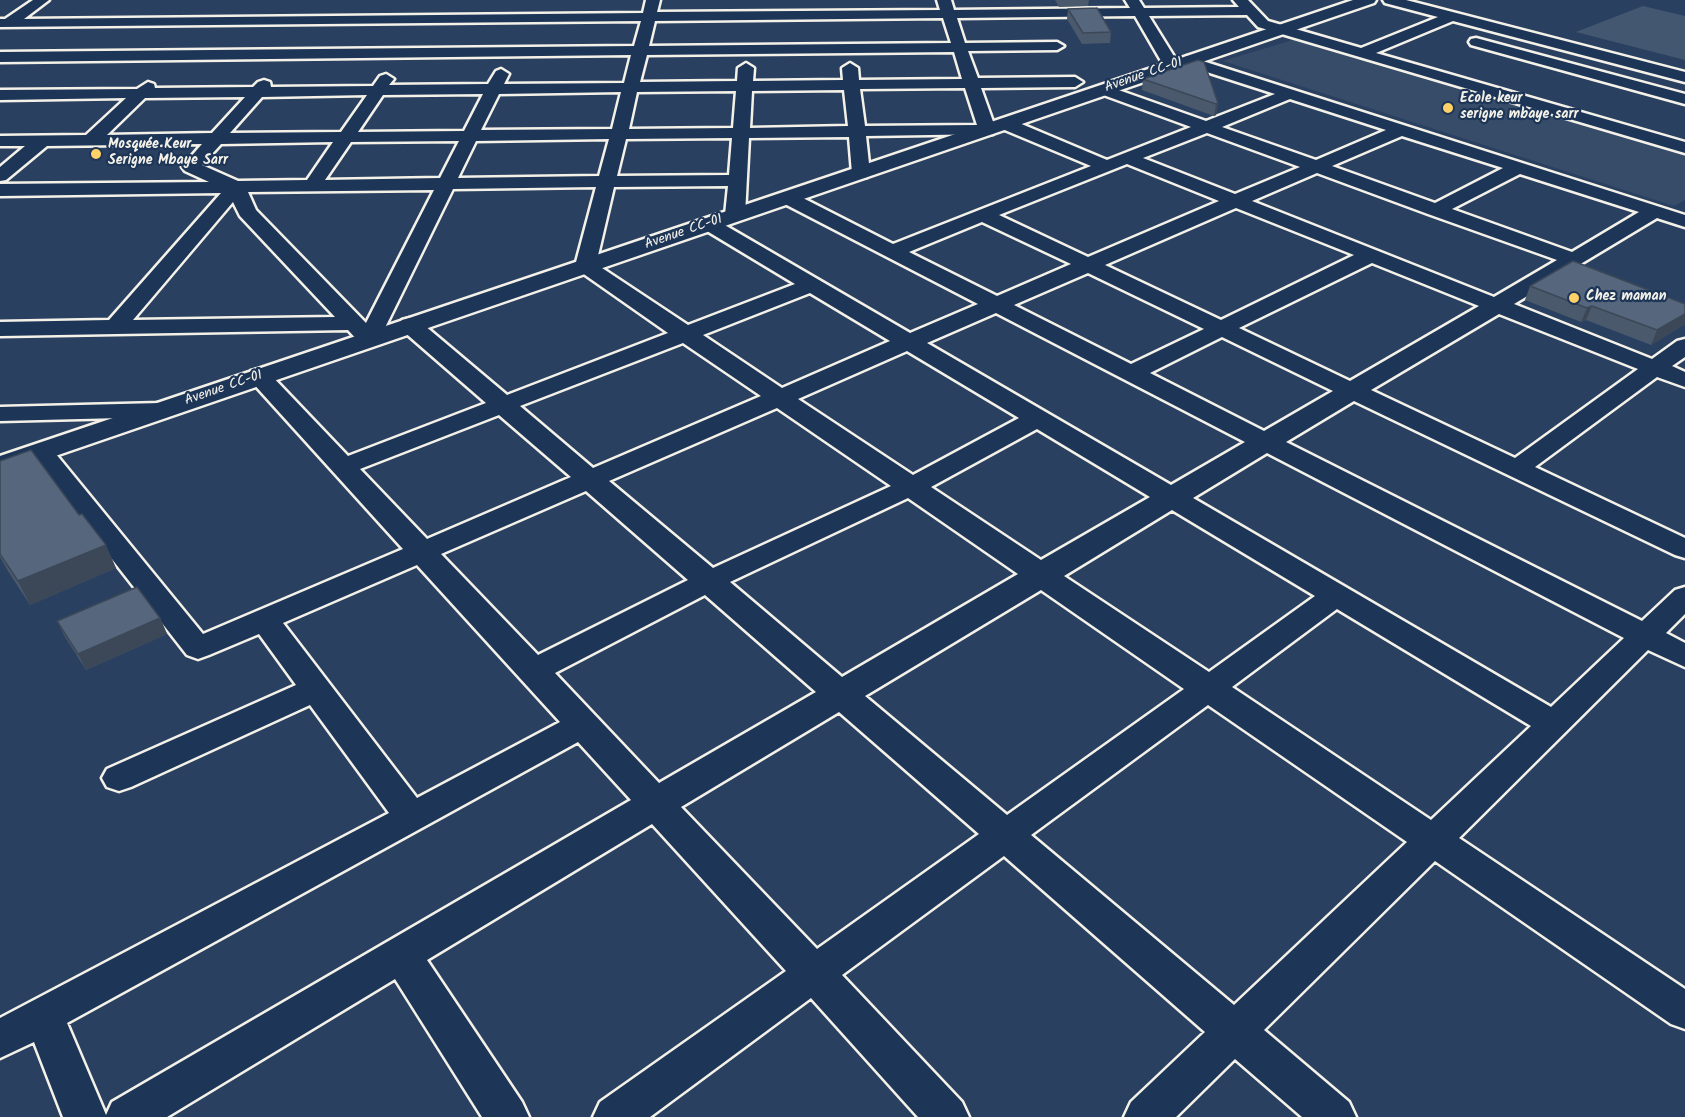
<!DOCTYPE html>
<meta charset="utf-8">
<style>
body{margin:0}
canvas{display:block;background:#2a4060}
</style>
<canvas width="1685" height="1117"></canvas>
<script>
const c = document.querySelector('canvas').getContext('2d');
c.lineJoin = 'round';
function fill(path, color) { c.fillStyle = color; c.fill(path, 'evenodd'); }
const toPath = rows => new Path2D(rows.map(r => 'M' + r).join(''));
function strokePath(path, color, width, dash) { c.strokeStyle = color; c.lineWidth = width; c.lineCap = dash ? 'butt' : 'round'; c.setLineDash(dash || []); c.stroke(path); }
function label(font, color, halo, rows, align = 'center') {
  c.font = font + ' Kalam,sans-serif'; c.lineWidth = 4.5; c.setLineDash([]); c.textBaseline = 'middle'; c.strokeStyle = halo; c.fillStyle = color; for (const [text, x, y, turn = 0] of rows) {
    c.save(); c.translate(x, y); c.rotate((+turn || 0) * Math.PI / 180); c.textAlign = isNaN(turn) ? turn : align; if (halo) c.strokeText(text, 0, 0); c.fillText(text, 0, 0); c.restore();
  }
}
const built = toPath([
 [1296,39,1685,154,1685,200,1674,206,1223,61]
]);
const green = toPath([
 [1643,6,1685,16,1685,60,1576,32]
]);
const minor = toPath([
 [33,0,49,0,24,19,643,13,646,0,660,0,657,12,940,10,937,0,951,0,954,10,1130,8,1125,0,1139,0,1144,8,1239,7,1233,0,1248,0,1268,21,1361,48,1438,17,1385,3,1383,0,1406,0,1685,72,1685,82,1453,21,1376,53,1685,142,1685,153,1258,27,1247,15,1149,16,1180,66,1172,71,1164,66,1135,16,957,18,965,43,1057,42,1064,46,1057,50,968,51,978,78,1075,77,1083,82,1075,87,981,88,996,130,993,134,866,136,870,173,867,177,861,178,855,177,852,173,849,137,749,138,745,215,742,219,735,221,728,219,725,215,728,186,614,187,596,264,688,325,795,284,702,228,699,224,702,220,709,218,716,220,910,333,978,304,781,202,779,198,781,194,795,194,893,244,1091,166,1000,128,998,124,1000,120,1012,120,1107,160,1191,127,1098,93,1096,90,1098,87,1110,87,1206,121,1275,94,1182,64,1179,61,1187,56,1685,215,1685,227,1657,218,1514,304,1652,359,1677,341,1685,339,1685,357,1672,366,1685,372,1685,387,1657,377,1535,467,1685,538,1685,558,1675,555,1354,401,1286,442,1642,621,1675,590,1685,587,1685,614,1666,633,1685,643,1685,667,1648,650,1459,838,1685,989,1685,1029,1671,1024,1435,861,1264,1030,1349,1102,1356,1117,1302,1117,1235,1059,1176,1117,1124,1117,1131,1102,1205,1032,1004,856,842,975,962,1102,969,1117,918,1117,811,998,650,1117,593,1117,600,1102,786,971,652,824,427,960,522,1102,529,1117,482,1117,395,979,167,1117,63,1117,34,1042,0,1058,0,1018,389,813,310,705,131,787,119,791,107,787,102,778,107,769,296,685,259,634,209,655,198,659,187,655,33,458,29,453,33,448,42,445,51,448,203,634,403,549,251,381,247,376,251,371,259,369,267,371,348,456,486,403,402,330,399,325,402,320,410,318,418,320,507,395,668,333,578,270,575,266,596,187,453,189,377,344,369,346,361,344,348,330,0,336,0,322,109,320,221,193,0,196,0,184,209,182,185,171,182,167,202,144,47,146,6,180,0,181,0,167,25,146,0,146,0,136,86,135,126,98,0,100,0,90,137,89,148,82,154,84,155,88,253,87,258,82,264,80,270,82,271,87,373,86,380,76,386,74,394,79,389,85,488,84,496,71,501,69,509,74,504,84,624,83,631,55,0,62,0,52,634,46,641,21,0,27,0,19,5,19,33,0],
 [943,18,951,43,649,46,655,21,943,18],
 [954,52,962,79,859,80,858,68,850,63,842,68,843,80,753,81,754,68,746,63,738,68,737,81,640,82,647,55,954,52],
 [965,88,977,125,865,126,860,89,965,88],
 [844,90,848,126,750,128,752,91,844,90],
 [736,91,733,128,629,129,637,92,736,91],
 [621,92,612,129,481,130,499,94,621,92],
 [483,94,464,131,358,132,383,95,483,94],
 [367,95,341,132,230,133,262,97,367,95],
 [245,97,212,133,107,135,145,98,245,97],
 [1290,99,1386,130,1316,160,1222,127,1290,99],
 [1207,133,1300,167,1235,194,1143,158,1207,133],
 [1402,136,1503,168,1435,203,1332,166,1402,136],
 [732,138,729,175,617,176,626,139,732,138],
 [609,139,599,176,458,178,476,141,609,139],
 [459,141,440,178,325,180,351,142,459,141],
 [333,142,307,180,238,181,202,165,221,144,333,142],
 [1127,164,1219,201,1088,257,999,215,1127,164],
 [1317,173,1428,214,1557,260,1494,297,1252,201,1317,173],
 [1520,174,1639,212,1572,252,1452,209,1520,174],
 [434,190,366,323,256,210,248,192,434,190],
 [233,202,240,216,335,317,133,320,233,202],
 [1236,208,1354,255,1221,320,1105,265,1236,208],
 [982,222,1071,264,997,296,909,252,982,222],
 [1372,263,1479,306,1350,381,1239,328,1372,263],
 [1088,273,1204,329,1131,364,1014,305,1088,273],
 [810,293,890,341,782,388,703,335,810,293],
 [996,313,1245,442,1171,485,927,343,996,313],
 [1499,314,1638,369,1515,458,1371,390,1499,314],
 [1222,337,1333,391,1264,431,1150,373,1222,337],
 [683,343,761,396,593,468,520,406,683,343],
 [907,351,1019,418,913,475,798,399,907,351],
 [777,408,891,486,713,568,609,481,777,408],
 [499,415,571,477,427,539,360,469,499,415],
 [1037,429,1150,497,1041,560,931,487,1037,429],
 [1267,453,1624,638,1551,707,1193,498,1267,453],
 [586,491,688,580,538,655,441,554,586,491],
 [908,498,1018,574,842,677,730,582,908,498],
 [1172,510,1315,596,1209,672,1064,576,1172,510],
 [417,565,560,722,417,798,283,623,417,565],
 [1041,590,1184,689,1007,815,865,696,1041,590],
 [705,595,816,692,659,783,555,673,705,595],
 [1337,609,1531,726,1431,820,1232,687,1337,609],
 [1208,705,1407,842,1234,1005,1031,835,1208,705],
 [839,712,979,834,817,949,681,807,839,712],
 [578,742,631,800,112,1102,106,1115,67,1023,578,742],
 [1476,38,1685,94,1685,104,1471,45,1469,42,1471,39,1476,38],
 [161,403,170,405,173,410,170,415,161,417,0,421,0,407,161,403]
]);
const major = toPath([
 [1353,0,1376,0,1374,3,0,475,0,456,1353,0]
]);
const wall = toPath([
 [1055,0,1089,0,1088,6,1059,7],
 [1068,9,1111,32,1110,43,1082,44,1067,19],
 [1143,79,1218,103,1216,115,1214,116,1142,90],
 [1530,286,1685,304,1685,324,1651,345,1586,320,1581,322,1525,300],
 [0,461,116,568,30,605,8,571,0,557],
 [160,618,167,634,86,670,65,637,57,621]
]);
const shadedWall = toPath([
 [1218,103,1216,115,1214,116,1216,104],
 [1592,306,1586,320,1581,322,1587,308],
 [1685,314,1685,324,1651,345,1657,330],
 [106,545,116,568,30,605,18,581],
 [160,618,167,634,86,670,78,654]
]);
const building = toPath([
 [1097,8,1111,32,1083,33,1068,9,1097,8],
 [1198,60,1204,62,1218,103,1216,104,1143,79,1198,60],
 [1573,261,1685,304,1685,314,1657,330,1592,306,1587,308,1530,286,1573,261],
 [31,450,79,515,82,514,106,545,18,581,0,554,0,461,31,450],
 [137,587,160,618,78,654,57,621,137,587]
]);
const markers = [
 [1448,108,6,"#ffd166"],
 [96,154,6,"#ffd166"],
 [1574,298,6,"#ffd166"]
];
const farStreetnames = [
 ["Avenue CC-01",1144,76,-19],
 ["Avenue CC-01",684,233,-19],
 ["Avenue CC-01",224,389,-19]
];
const farPoinames = [
 ["Ecole keur",1460,100],
 ["serigne mbaye sarr",1460,116],
 ["Mosquée Keur",108,146],
 ["Serigne Mbaye Sarr",108,162],
 ["Chez maman",1586,298]
];
fill(built, '#374c69');
fill(green, '#445771');
strokePath(minor, '#f4f1e8', 5);
strokePath(major, '#f4f1e8', 5);
fill(minor, '#1d3557');
fill(major, '#1d3557');
fill(wall, '#4a596c');
fill(shadedWall, '#3c4858');
fill(building, '#56677d');
strokePath(building, '#3c4858', 1.5);
for (const [x, y, r, color] of markers) { const dot = new Path2D(); dot.arc(x, y, r, 0, 2 * Math.PI); c.fillStyle = color; c.fill(dot); strokePath(dot, '#1d3557', 2); }
label('14px', '#f4f1e8', '#1d3557', farStreetnames);
label('bold 14px', '#f4f1e8', '#1d3557', farPoinames, 'left');
</script>
